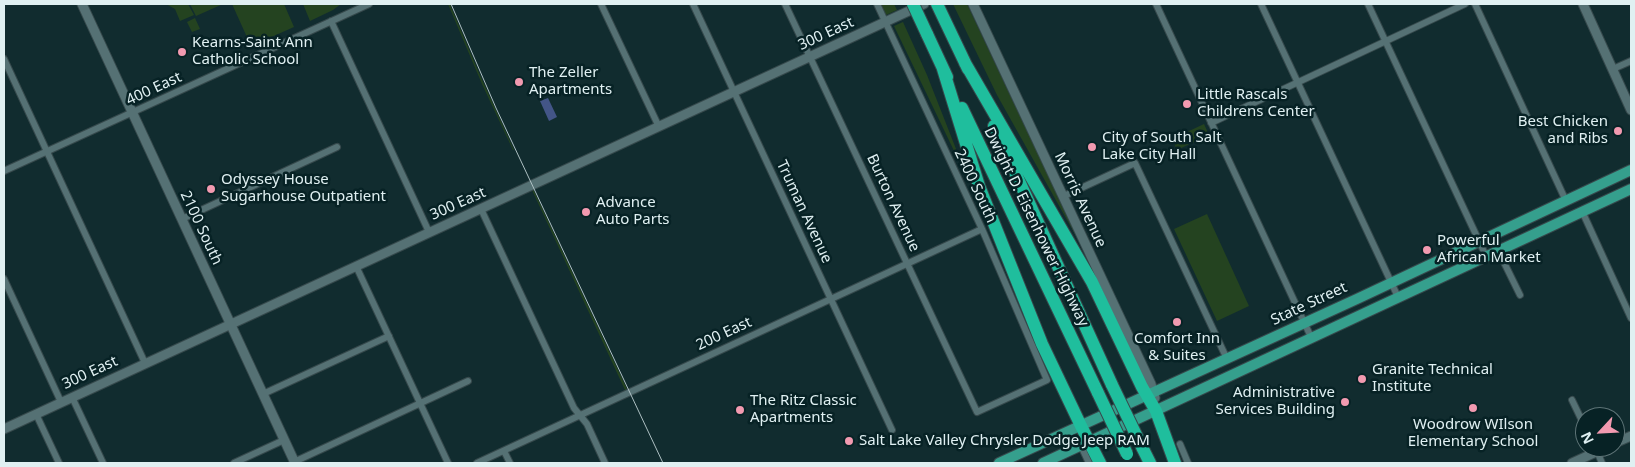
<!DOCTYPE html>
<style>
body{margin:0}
#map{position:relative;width:1635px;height:467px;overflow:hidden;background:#112c2f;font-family:"Noto Sans",sans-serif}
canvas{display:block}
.frame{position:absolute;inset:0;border:5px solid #e0f0f2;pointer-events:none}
.north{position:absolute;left:1575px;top:407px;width:50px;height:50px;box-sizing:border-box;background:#072225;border:1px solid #5e7477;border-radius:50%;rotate:245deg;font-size:14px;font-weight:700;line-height:20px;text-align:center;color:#e0f0f2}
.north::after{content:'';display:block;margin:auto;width:18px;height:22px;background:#f29ab0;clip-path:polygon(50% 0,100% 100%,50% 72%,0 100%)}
</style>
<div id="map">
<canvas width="1635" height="467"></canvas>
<div class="frame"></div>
<div class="north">N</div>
</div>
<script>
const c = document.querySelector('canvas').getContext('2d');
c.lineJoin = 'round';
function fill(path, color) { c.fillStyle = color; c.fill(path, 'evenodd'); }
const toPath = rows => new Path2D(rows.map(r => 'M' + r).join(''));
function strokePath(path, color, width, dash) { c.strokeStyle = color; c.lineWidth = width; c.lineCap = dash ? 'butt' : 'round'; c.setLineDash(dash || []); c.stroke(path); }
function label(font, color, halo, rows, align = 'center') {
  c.font = font + ' "Noto Sans",sans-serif'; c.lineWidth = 5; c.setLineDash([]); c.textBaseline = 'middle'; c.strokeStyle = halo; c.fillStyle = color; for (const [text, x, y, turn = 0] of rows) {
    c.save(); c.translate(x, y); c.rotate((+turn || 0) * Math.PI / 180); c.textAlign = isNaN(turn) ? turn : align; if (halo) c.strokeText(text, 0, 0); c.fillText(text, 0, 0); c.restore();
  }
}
const green = toPath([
 [166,4,188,4,194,15,180,21,175,9],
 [190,4,223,4,196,16],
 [232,4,284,4,294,27,251,46],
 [303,4,341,4,333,10,310,21],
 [448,4,450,4,451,7,479,73,514,150,513,150,482,84],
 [881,4,894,4,897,10,886,15],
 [953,4,967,4,1081,245,997,95],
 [195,18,200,29,192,32,187,22],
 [903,22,927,75,969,182,894,26],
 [1204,124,1209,135,1177,150,1172,139],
 [533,189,627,389,625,390,532,190],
 [1207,214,1249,306,1217,321,1174,229]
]);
const water = toPath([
 [548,98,557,117,549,121,540,101]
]);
const minor = toPath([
 [601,4,659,127],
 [693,4,892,430],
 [785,4,977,412,1047,380,982,229,877,4],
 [1156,4,1311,337],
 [1261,4,1398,297],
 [1368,4,1486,256],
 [1475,4,1566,201],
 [331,21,429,232],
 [4,59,145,363],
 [1613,69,1631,61],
 [1211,123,1465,4],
 [4,171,369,4],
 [1064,196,1135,163,1227,359],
 [481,209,574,408,587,424,605,463],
 [1582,211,1631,318],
 [182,219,337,147],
 [1491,236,1520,295],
 [356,266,448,463],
 [4,279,61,402],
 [263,394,389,336],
 [72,397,103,463],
 [1572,400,1585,427],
 [36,414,59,463],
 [1081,442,1081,446,1089,463],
 [1180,444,1188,463],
 [1595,447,1602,463],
 [504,451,510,463],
 [294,462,468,381],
 [234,463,284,440],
 [477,463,982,229]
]);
const tertiary = toPath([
 [973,4,1151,384,1155,398],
 [1583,4,1631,110],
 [4,429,924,4],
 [1615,443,1631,436],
 [1572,463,1607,447]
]);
const secondary = toPath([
 [82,4,295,463]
]);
const primary = toPath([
 [999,463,1359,298,1631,170],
 [1043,463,1631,189]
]);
const motorway = toPath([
 [937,4,968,69],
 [927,34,947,77],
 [965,63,1092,282,1142,387,1156,411,1175,463],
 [943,69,979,186,1042,344,1081,426,1100,463],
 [962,108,1098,393],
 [994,126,1112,385],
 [1142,447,1150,463]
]);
const tram = toPath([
 [451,4,496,108,663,463]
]);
const motorwayBridge = toPath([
 [913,4,927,34],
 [1112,385,1142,447],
 [1098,393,1127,454]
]);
const markers = [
 [182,52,5,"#f29ab0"],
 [519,82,5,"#f29ab0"],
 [1187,104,5,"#f29ab0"],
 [1618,131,5,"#f29ab0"],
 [1092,147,5,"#f29ab0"],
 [211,189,5,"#f29ab0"],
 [586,212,5,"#f29ab0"],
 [1427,250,5,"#f29ab0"],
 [1177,322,5,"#f29ab0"],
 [1362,379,5,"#f29ab0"],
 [1345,402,5,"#f29ab0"],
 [1473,408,5,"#f29ab0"],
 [740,410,5,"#f29ab0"],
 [849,441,5,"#f29ab0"]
];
const streetNames = [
 ["300 East",826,34,-25],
 ["400 East",154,89,-25],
 ["2400 South",975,186,65],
 ["Morris Avenue",1080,200,65],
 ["Burton Avenue",893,203,65],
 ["300 East",458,204,-24],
 ["Truman Avenue",804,212,65],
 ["Dwight D. Eisenhower Highway",1036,227,64],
 ["2100 South",201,228,65],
 ["State Street",1309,304,-25],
 ["200 East",724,334,-25],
 ["300 East",90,373,-25]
];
const poiNames = [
 ["Kearns-Saint Ann",192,43],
 ["Catholic School",192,60],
 ["The Zeller",529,73],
 ["Apartments",529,90],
 ["Little Rascals",1197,95],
 ["Childrens Center",1197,112],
 ["Best Chicken",1608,122,"right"],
 ["and Ribs",1608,139,"right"],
 ["City of South Salt",1102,138],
 ["Lake City Hall",1102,155],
 ["Odyssey House",221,180],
 ["Sugarhouse Outpatient",221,197],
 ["Advance",596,203],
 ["Auto Parts",596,220],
 ["Powerful",1437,241],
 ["African Market",1437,258],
 ["Comfort Inn",1177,339,"center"],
 ["& Suites",1177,356,"center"],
 ["Granite Technical",1372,370],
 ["Institute",1372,387],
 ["Administrative",1335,393,"right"],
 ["Services Building",1335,410,"right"],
 ["The Ritz Classic",750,401],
 ["Apartments",750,418],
 ["Woodrow WIlson",1473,425,"center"],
 ["Elementary School",1473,442,"center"],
 ["Salt Lake Valley Chrysler Dodge Jeep RAM",859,441]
];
fill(green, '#244320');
fill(water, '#435587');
strokePath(minor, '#36494c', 8);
strokePath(tertiary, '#36494c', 11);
strokePath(secondary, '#36494c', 11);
strokePath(primary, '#36494c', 12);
strokePath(motorway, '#36494c', 14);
strokePath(minor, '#557174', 6);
strokePath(tertiary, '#557174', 9);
strokePath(secondary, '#557174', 9);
strokePath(primary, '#359f8d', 10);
strokePath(motorway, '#1fbe9d', 12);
strokePath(tram, '#aec0c3', 1);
strokePath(motorwayBridge, '#36494c', 14, []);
strokePath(motorwayBridge, '#1fbe9d', 12);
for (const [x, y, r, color] of markers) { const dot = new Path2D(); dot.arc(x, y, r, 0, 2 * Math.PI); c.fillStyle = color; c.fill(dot); strokePath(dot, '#072225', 2); }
label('15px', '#e0f0f2', '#072225', streetNames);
label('15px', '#e0f0f2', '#072225', poiNames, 'left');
</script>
